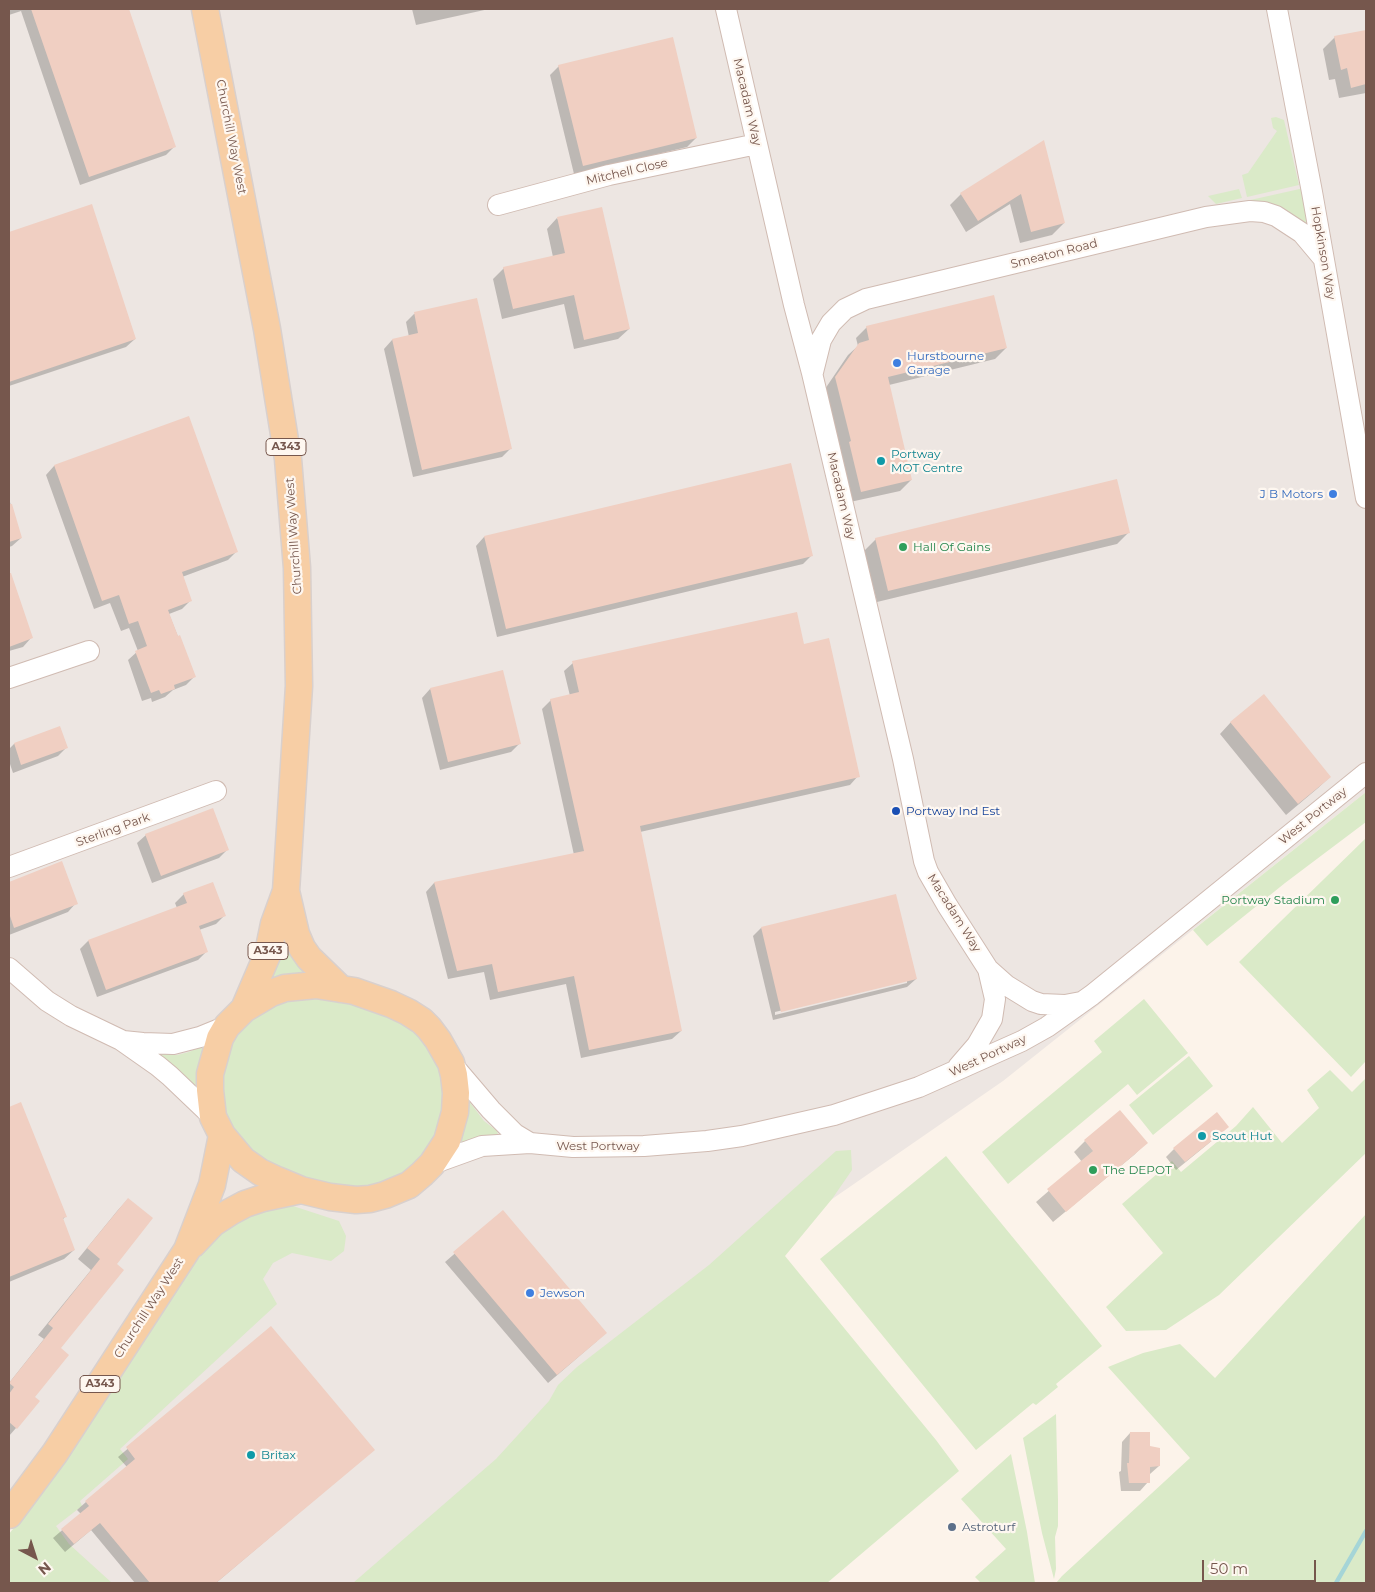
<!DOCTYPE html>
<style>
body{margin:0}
#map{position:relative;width:1375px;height:1592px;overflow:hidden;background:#fcf3ea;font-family:Montserrat,sans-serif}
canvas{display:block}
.frame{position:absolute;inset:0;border:10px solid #76574d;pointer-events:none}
.north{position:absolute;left:10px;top:1532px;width:50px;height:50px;-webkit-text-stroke:4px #fef7f0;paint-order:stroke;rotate:140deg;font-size:14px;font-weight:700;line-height:20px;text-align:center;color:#76574d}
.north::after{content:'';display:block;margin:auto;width:18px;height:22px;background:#76574d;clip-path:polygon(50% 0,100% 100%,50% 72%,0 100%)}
.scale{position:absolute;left:1202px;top:1560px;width:114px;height:22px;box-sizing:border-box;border:2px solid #76574d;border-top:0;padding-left:6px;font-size:15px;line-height:18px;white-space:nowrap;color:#76574d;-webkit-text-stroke:4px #fef7f0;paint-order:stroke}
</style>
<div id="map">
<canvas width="1375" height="1592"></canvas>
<div class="frame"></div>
<div class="north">N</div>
<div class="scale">50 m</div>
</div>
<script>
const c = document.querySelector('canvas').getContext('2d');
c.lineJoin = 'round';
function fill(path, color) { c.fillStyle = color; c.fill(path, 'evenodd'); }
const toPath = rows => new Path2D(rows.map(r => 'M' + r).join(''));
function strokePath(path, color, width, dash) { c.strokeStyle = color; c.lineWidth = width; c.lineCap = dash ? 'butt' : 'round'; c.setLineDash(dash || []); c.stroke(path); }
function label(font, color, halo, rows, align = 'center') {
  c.font = font + ' Montserrat,sans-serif'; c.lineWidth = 4.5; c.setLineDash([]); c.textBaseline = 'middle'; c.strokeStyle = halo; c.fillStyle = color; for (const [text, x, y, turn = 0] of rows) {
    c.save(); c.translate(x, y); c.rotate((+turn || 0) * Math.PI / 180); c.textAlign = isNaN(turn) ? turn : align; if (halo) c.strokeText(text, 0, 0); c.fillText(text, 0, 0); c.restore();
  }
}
const industrial = toPath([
 [9,9,1366,9,1366,792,1003,1081,741,1262,373,1583,97,1583,9,1493]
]);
const green = toPath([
 [1276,117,1284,120,1299,185,1247,197,1242,175,1248,173,1277,131,1273,128,1271,118],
 [1304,188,1309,226,1286,211,1237,203],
 [1239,189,1242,198,1216,204,1208,196],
 [1366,792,1366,822,1285,883,1207,946,1193,930],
 [1366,838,1366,1061,1351,1077,1239,962],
 [281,924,311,975,264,983],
 [298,996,343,1001,371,1010,409,1027,420,1036,436,1060,445,1085,441,1132,417,1166,375,1188,339,1188,267,1167,232,1133,218,1089,229,1043,262,1008],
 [1144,999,1188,1053,1137,1095,1128,1084,1008,1184,982,1152,1102,1052,1094,1041],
 [206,1044,198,1088,176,1068,157,1056,158,1053,177,1055,189,1052],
 [1189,1056,1213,1086,1153,1135,1129,1105],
 [1330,1070,1352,1092,1366,1078,1366,1153,1219,1295,1166,1330,1126,1331,1106,1307,1163,1253,1122,1204,1172,1161,1181,1172,1236,1126,1253,1107,1282,1143,1319,1108,1307,1090],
 [468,1100,484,1121,497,1131,498,1135,470,1139,460,1143],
 [851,1150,852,1170,832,1199,785,1256,936,1440,959,1471,827,1583,353,1583,496,1459,549,1401,558,1385,577,1367,709,1265,836,1151],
 [946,1156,1102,1346,1056,1384,1058,1387,1036,1405,1033,1403,976,1450,820,1259],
 [293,1206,339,1221,346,1236,344,1251,331,1261,292,1253,273,1263,263,1279,277,1304,120,1449,128,1459,80,1501,82,1506,56,1526,69,1544,112,1583,9,1583,9,1534,30,1507,159,1312,216,1235,257,1210],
 [1366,1214,1366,1583,1056,1583,1062,1576,1190,1458,1108,1367,1143,1353,1180,1344,1215,1378],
 [1056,1414,1058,1500,1058,1526,1055,1537,1056,1569,1054,1579,1042,1533,1023,1438],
 [1011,1454,1027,1532,1035,1583,981,1583,975,1577,1006,1549,961,1499]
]);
const shadow = toPath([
 [9,9,127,9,174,147,166,155,80,185,21,11,9,15],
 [412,9,489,9,416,25],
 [1366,31,1366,93,1339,98,1335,79,1329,80,1323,49,1335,37],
 [559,66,696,138,687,147,574,174,550,75],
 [1043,142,1064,223,1052,235,1020,243,1010,204,966,232,950,205,961,194],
 [91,206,135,339,126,347,9,386,9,233],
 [557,218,629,329,618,339,574,349,564,304,502,319,493,279,504,268,553,257,547,229],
 [476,299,511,448,502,457,413,477,384,349,392,340,409,337,406,322,414,314],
 [867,327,1006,348,995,359,889,385,911,480,900,491,850,502,825,389,848,355,858,346,856,338],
 [188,418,236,552,228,560,182,577,190,601,182,609,169,614,194,677,186,685,173,690,165,697,152,702,151,698,142,701,128,660,138,651,129,628,121,631,110,603,94,609,46,475,54,466],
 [9,499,21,538,12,546,9,547],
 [1129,532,1117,544,877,602,864,551,876,539],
 [484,537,811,556,803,564,497,637,476,546],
 [16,593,31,638,23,647,9,651,9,595],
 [803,645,858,776,850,785,640,832,681,1031,672,1039,581,1058,566,984,490,1000,484,972,448,979,426,892,434,883,574,855,542,709,551,700,570,696,564,671,573,663],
 [430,689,520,743,511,752,440,770,422,698],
 [1231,722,1330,777,1318,788,1286,815,1220,734],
 [59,728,66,748,58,756,13,773,9,761,9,749,14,744],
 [146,835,227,850,219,858,152,883,137,843],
 [61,863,76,903,68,912,9,935,9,883],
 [184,894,224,916,216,924,199,930,207,951,198,960,97,997,80,949,88,941,177,908,175,903],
 [761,928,916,979,907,987,773,1020,753,936],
 [907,980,907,983,775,1015,775,1012],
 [20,1104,66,1216,62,1220,74,1250,64,1259,9,1282,9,1108],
 [1219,1135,1176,1170,1166,1157,1174,1149],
 [1085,1141,1146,1143,1134,1155,1053,1222,1036,1202,1082,1162,1074,1152],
 [128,1199,115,1264,59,1348,16,1428,9,1436,9,1383,44,1339,38,1335,91,1270,78,1259,118,1210],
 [503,1212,597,1341,548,1383,445,1262],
 [271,1328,373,1450,216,1583,135,1583,91,1530,65,1552,53,1538,81,1514,77,1510,86,1502,127,1467,118,1457],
 [1130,1433,1148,1447,1159,1466,1150,1474,1148,1474,1148,1482,1140,1491,1121,1491,1119,1472,1121,1471,1122,1442]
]);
const stream = toPath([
 [1336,1583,1366,1531]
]);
const building = toPath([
 [31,9,129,9,176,147,89,177],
 [1366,30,1366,84,1351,88,1347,68,1341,70,1334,36],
 [673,37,697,138,583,166,558,65],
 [1044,140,1065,223,1031,232,1021,194,978,221,960,193],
 [92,204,136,339,9,382,9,232],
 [602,207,630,329,584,340,574,295,513,309,503,267,565,253,557,217],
 [994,295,1007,348,888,377,912,480,861,492,849,442,851,441,835,377,859,343,869,340,866,326],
 [477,298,512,449,422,470,392,339,418,333,414,312],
 [189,416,238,552,182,572,192,601,168,610,178,636,180,635,196,677,174,685,175,689,161,694,159,690,151,693,135,651,147,646,138,621,129,624,119,595,102,601,54,465],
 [791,463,813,556,506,629,484,536],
 [1117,479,1130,533,888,591,875,538],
 [9,504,12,504,22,538,9,542],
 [9,573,11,573,33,638,9,647],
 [797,612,804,644,829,638,860,777,640,826,682,1031,589,1050,574,976,498,992,492,964,457,971,434,882,584,851,550,699,579,692,572,661],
 [503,670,521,744,448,762,430,688],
 [1264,694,1331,777,1298,804,1230,722],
 [60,726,68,748,21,765,14,743],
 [213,808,229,850,161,876,145,834],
 [62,861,78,904,14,928,9,913,9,882],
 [213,882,226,916,199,926,208,952,106,990,88,940,187,903,183,893],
 [896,894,917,979,781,1012,761,927],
 [21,1102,67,1217,63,1218,75,1250,9,1277,9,1107],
 [1120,1110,1148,1143,1066,1212,1047,1189,1093,1151,1084,1140],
 [1217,1112,1229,1127,1185,1162,1173,1148],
 [128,1198,153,1218,117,1264,124,1270,61,1348,69,1355,35,1397,40,1401,17,1429,9,1422,9,1394,14,1387,9,1383,53,1328,48,1324,100,1259,87,1248],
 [503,1210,607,1333,557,1375,453,1252],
 [271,1326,375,1450,216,1583,150,1583,100,1523,74,1544,61,1529,89,1506,85,1501,135,1459,126,1447],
 [1130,1432,1150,1432,1150,1446,1160,1448,1160,1466,1150,1467,1150,1483,1129,1483,1127,1463,1129,1463]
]);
const minor = toPath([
 [726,9,794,305,812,373,903,759,924,861,928,872,947,905,988,969,1006,985,1032,1001,1041,1004,1065,1005,1081,1002],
 [1277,9,1312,192,1366,498],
 [498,205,609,175,757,144],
 [813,372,821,340,831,323,845,309,866,299,1206,217,1250,211,1264,212,1276,216,1302,233,1323,258],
 [9,678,89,651],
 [9,867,216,791],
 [9,968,47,1001,71,1016,121,1040,158,1066,170,1076,213,1117],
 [123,1041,143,1043,173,1044,200,1037,227,1026],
 [451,1063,491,1110,515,1134,530,1143],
 [958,1067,977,1045,992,1019,995,999,988,969],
 [432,1164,482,1146,530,1143,573,1147,644,1146,707,1141,742,1136,834,1115,919,1087,1022,1041,1047,1027,1092,995,1366,773]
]);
const major = toPath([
 [205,9,267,329,288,459,297,568,299,686,286,891,296,934,302,948,309,958,341,989],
 [316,985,354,991,391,1004,408,1012,422,1021,429,1028,438,1040,451,1063,454,1075,456,1093,455,1112,447,1141,432,1164,422,1174,409,1185,385,1195,370,1199,356,1200,330,1197,301,1190,277,1180,260,1172,243,1160,222,1135,213,1117,210,1090,210,1074,220,1038,227,1026,244,1009,271,993,285,988,316,985],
 [244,1009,268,953,274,924,286,891],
 [193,1244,213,1223,230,1212,245,1204,263,1198,301,1190],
 [9,1515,55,1453,187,1250,212,1185,222,1135]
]);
const markers = [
 [897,363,5,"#3f7fe0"],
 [881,461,5,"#0f9aa8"],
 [1333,494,5,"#3f7fe0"],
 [903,547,5,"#2e9e5b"],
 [896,811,5,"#1a4fb4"],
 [1335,900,5,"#2e9e5b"],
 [1202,1136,5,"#0f9aa8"],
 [1093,1170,5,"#2e9e5b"],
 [530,1293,5,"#3f7fe0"],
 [251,1455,5,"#0f9aa8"],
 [952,1527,5,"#5c6f8a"]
];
const shields = [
 [286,447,40],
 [268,951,40],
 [100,1384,40]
];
const shieldNames = [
 ["A343",286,447],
 ["A343",268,951],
 ["A343",100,1384]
];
const streetNames = [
 ["Macadam Way",747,102,77],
 ["Churchill Way West",231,137,79],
 ["Mitchell Close",627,172,-13],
 ["Hopkinson Way",1323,253,80],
 ["Smeaton Road",1054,254,-14],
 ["Macadam Way",841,496,77],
 ["Churchill Way West",294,536,-94],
 ["West Portway",1313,816,-39],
 ["Sterling Park",113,830,-20],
 ["Macadam Way",954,913,58],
 ["West Portway",988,1056,-25],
 ["West Portway",598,1146],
 ["Churchill Way West",149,1308,-57]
];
const shopNames = [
 ["Hurstbourne",907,356],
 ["Garage",907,370],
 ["J B Motors",1323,494,"right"],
 ["Jewson",540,1293]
];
const cultureNames = [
 ["Portway",891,454],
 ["MOT Centre",891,468],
 ["Scout Hut",1212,1136],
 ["Britax",261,1455]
];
const leisureNames = [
 ["Hall Of Gains",913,547],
 ["Portway Stadium",1325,900,"right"],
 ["The DEPOT",1103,1170]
];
const transitNames = [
 ["Portway Ind Est",906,811]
];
const serviceNames = [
 ["Astroturf",962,1527]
];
fill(industrial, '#ede6e2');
fill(green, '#daeac8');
fill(shadow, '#0003');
strokePath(stream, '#a5d5d7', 4.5);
fill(building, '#f0cfc2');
strokePath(minor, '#d0bbb2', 22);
strokePath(major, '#d9d0cd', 29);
strokePath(minor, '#fff', 20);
strokePath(major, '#f7cea5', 26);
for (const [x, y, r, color] of markers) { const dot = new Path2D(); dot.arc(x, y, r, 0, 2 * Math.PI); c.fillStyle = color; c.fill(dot); strokePath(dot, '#fef7f0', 2); }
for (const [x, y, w] of shields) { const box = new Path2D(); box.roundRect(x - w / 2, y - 8.5, w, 17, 4); c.fillStyle = '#fef7f0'; c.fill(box); strokePath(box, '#76574d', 1); }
label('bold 11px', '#76574d', null, shieldNames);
label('12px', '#76574d', '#fef7f0', streetNames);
label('12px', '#366cbe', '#fef7f0', shopNames, 'left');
label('12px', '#0d838f', '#fef7f0', cultureNames, 'left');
label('12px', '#27864d', '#fef7f0', leisureNames, 'left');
label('12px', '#164399', '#fef7f0', transitNames, 'left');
label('12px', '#4e5e75', '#fef7f0', serviceNames, 'left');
</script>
